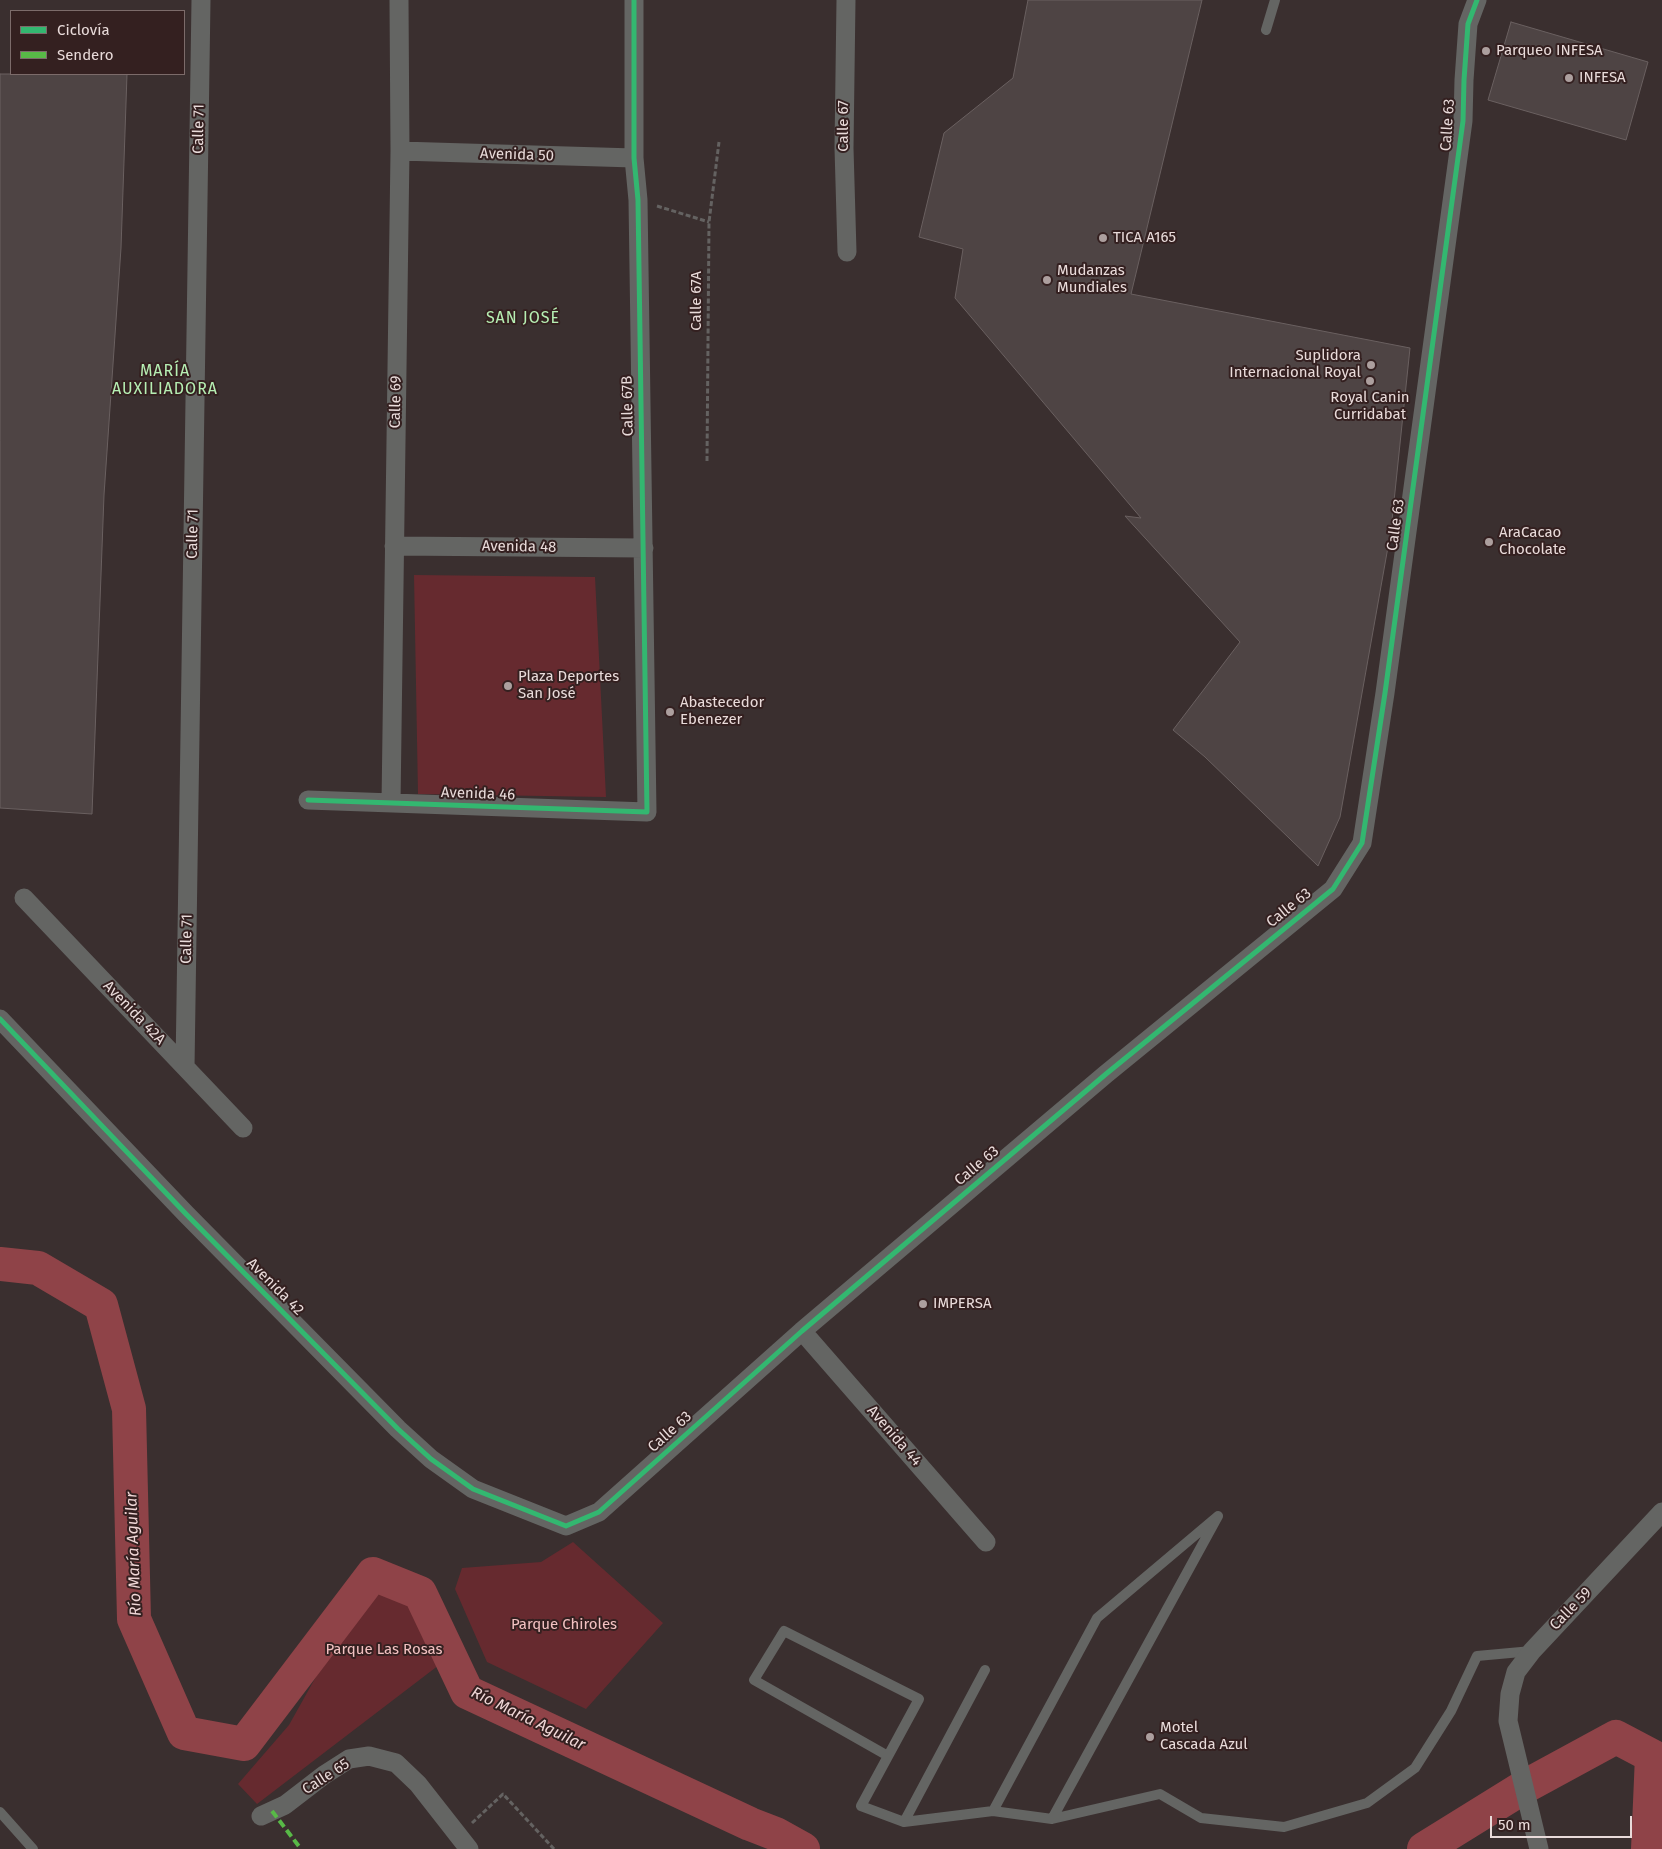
<!DOCTYPE html>
<meta charset="utf-8">
<style>
body{margin:0}
#map{position:relative;width:1662px;height:1849px;overflow:hidden;background:#3a2f2f;font-family:"Fira Sans",sans-serif}
canvas{display:block}
.legend{position:absolute;left:10px;top:10px;width:175px;height:65px;box-sizing:border-box;background:#342020;border:1px solid #7c6b6a;margin:0;padding:6px 9px;list-style:none;font-size:15px;color:#e9dbda}
.legend li{display:flex;align-items:center;gap:10px;height:25px}
.legend b{width:25px;border:1px solid #7c6b6a}
.scale{position:absolute;left:1490px;top:1816px;width:142px;height:22px;box-sizing:border-box;border:2px solid #e9dbda;border-top:0;padding-left:6px;font-size:15px;line-height:18px;white-space:nowrap;color:#e9dbda;-webkit-text-stroke:4px #342020;paint-order:stroke}
</style>
<div id="map">
<canvas width="1662" height="1849"></canvas>
<ul class="legend">
<li><b style="height:6px;background:#33b770"></b>Ciclovía</li>
<li><b style="height:6px;background:#58b947"></b>Sendero</li>
</ul>
<div class="scale">50 m</div>
</div>
<script>
const c = document.querySelector('canvas').getContext('2d');
c.lineJoin = 'round';
function fill(path, color) { c.fillStyle = color; c.fill(path, 'evenodd'); }
const toPath = rows => new Path2D(rows.map(r => 'M' + r).join(''));
function strokePath(path, color, width, dash) { c.strokeStyle = color; c.lineWidth = width; c.lineCap = dash ? 'butt' : 'round'; c.setLineDash(dash || []); c.stroke(path); }
function label(font, color, halo, rows, align = 'center') {
  c.font = font + ' "Fira Sans",sans-serif'; c.lineWidth = 4; c.setLineDash([]); c.textBaseline = 'middle'; c.strokeStyle = halo; c.fillStyle = color; for (const [text, x, y, turn = 0] of rows) {
    c.save(); c.translate(x, y); c.rotate((+turn || 0) * Math.PI / 180); c.textAlign = isNaN(turn) ? turn : align; if (halo) c.strokeText(text, 0, 0); c.fillText(text, 0, 0); c.restore();
  }
}
const green = toPath([
 [414,575,595,577,606,797,418,794],
 [573,1542,663,1623,586,1709,487,1662,455,1589,462,1568,541,1562],
 [381,1593,410,1599,439,1665,257,1804,238,1784,289,1725,331,1650,358,1609]
]);
const river = toPath([
 [0,1264,38,1268,101,1305,129,1409,134,1619,184,1733,244,1744,373,1574,420,1593,467,1692,750,1824,776,1834,803,1849],
 [1424,1849,1524,1787,1616,1737,1652,1756,1648,1849]
]);
const building = toPath([
 [1028,0,1202,0,1131,294,1410,348,1391,530,1340,817,1318,866,1205,757,1173,730,1240,642,1125,516,1141,518,955,298,963,249,919,237,944,133,1013,78,1028,0],
 [1511,22,1648,62,1626,140,1488,100,1511,22],
 [0,74,127,74,121,248,104,495,92,814,0,808,0,74]
]);
const path = toPath([
 [657,206,709,222],
 [707,461,709,222,719,142],
 [472,1823,503,1794,554,1849]
]);
const service = toPath([
 [1266,30,1275,0],
 [888,1756,754,1680,784,1631,919,1699,861,1806,904,1822,993,1811,1052,1819,1160,1794,1201,1818,1284,1827,1367,1803,1415,1768,1451,1711,1477,1656,1532,1651],
 [993,1811,1097,1618,1218,1516,1052,1819],
 [0,1812,33,1849],
 [904,1822,985,1670]
]);
const minor = toPath([
 [846,0,844,148,847,252],
 [400,151,634,158],
 [394,546,644,548],
 [308,800,647,812,638,200,634,158,634,0],
 [391,803,400,151,399,0],
 [24,898,243,1128],
 [0,1019,186,1214,398,1429,431,1459,473,1489,566,1526,599,1512,802,1331,1106,1074,1333,889,1362,843,1385,693,1463,121,1464,80,1468,24,1477,0],
 [185,1067,201,0],
 [802,1331,986,1542],
 [261,1816,285,1805,324,1775,349,1759,369,1756,396,1763,418,1784,469,1849],
 [1539,1849,1508,1721,1510,1694,1516,1672,1532,1651,1662,1512]
]);
const quiet = toPath([
 [272,1811,301,1849]
]);
const cycleway = toPath([
 [308,800,647,812,638,200,634,158,634,0],
 [0,1019,186,1214,398,1429,431,1459,473,1489,566,1526,599,1512,802,1331,1106,1074,1333,889,1362,843,1385,693,1463,121,1464,80,1468,24,1477,0]
]);
const markers = [
 [1486,51,5,"#ac9f9e"],
 [1569,78,5,"#ac9f9e"],
 [1103,238,5,"#ac9f9e"],
 [1047,280,5,"#ac9f9e"],
 [1371,365,5,"#ac9f9e"],
 [1370,381,5,"#ac9f9e"],
 [1489,542,5,"#ac9f9e"],
 [508,686,5,"#ac9f9e"],
 [670,712,5,"#ac9f9e"],
 [923,1304,5,"#ac9f9e"],
 [1150,1737,5,"#ac9f9e"]
];
const poiNames = [
 ["Parqueo INFESA",1496,51],
 ["INFESA",1579,78],
 ["TICA A165",1113,238],
 ["Mudanzas",1057,271],
 ["Mundiales",1057,288],
 ["Suplidora",1361,356,"right"],
 ["Internacional Royal",1361,373,"right"],
 ["Royal Canin",1370,398,"center"],
 ["Curridabat",1370,415,"center"],
 ["AraCacao",1499,533],
 ["Chocolate",1499,550],
 ["Plaza Deportes",518,677],
 ["San José",518,694],
 ["Abastecedor",680,703],
 ["Ebenezer",680,720],
 ["IMPERSA",933,1304],
 ["Motel",1160,1728],
 ["Cascada Azul",1160,1745]
];
const streetNames = [
 ["Calle 63",1448,125,-86],
 ["Calle 67",844,126,-90],
 ["Calle 71",199,129,-89],
 ["Avenida 50",517,155,2],
 ["Calle 67A",697,301,-90],
 ["Calle 69",396,402,-89],
 ["Calle 67B",628,406,-91],
 ["Calle 63",1396,525,-82],
 ["Calle 71",193,534,-89],
 ["Avenida 48",519,547,1],
 ["Avenida 46",478,794,2],
 ["Calle 63",1289,908,-39],
 ["Calle 71",187,939,-89],
 ["Avenida 42A",134,1013,46],
 ["Calle 63",977,1166,-40],
 ["Avenida 42",275,1287,45],
 ["Calle 63",670,1432,-42],
 ["Avenida 44",894,1436,49],
 ["Calle 59",1571,1609,-46],
 ["Calle 65",326,1777,-33]
];
const parkNames = [
 ["Parque Chiroles",564,1625],
 ["Parque Las Rosas",384,1650]
];
const neighbourhoodNames = [
 ["SAN JOSÉ",523,319],
 ["MARÍA",165,372],
 ["AUXILIADORA",165,390]
];
const waterNames = [
 ["Río María Aguilar",134,1554,-92],
 ["Río María Aguilar",528,1719,26]
];
fill(green, '#662a2f');
strokePath(river, '#8f4348', 34);
fill(building, '#4e4444');
strokePath(building, '#6a6060', 1);
strokePath(path, '#646261', 3, [5, 2.5]);
strokePath(service, '#646563', 10);
strokePath(minor, '#646563', 19);
strokePath(quiet, '#58b947', 4, [8, 4]);
strokePath(cycleway, '#33b770', 5);
for (const [x, y, r, color] of markers) { const dot = new Path2D(); dot.arc(x, y, r, 0, 2 * Math.PI); c.fillStyle = color; c.fill(dot); strokePath(dot, '#342020', 2); }
label('15px', '#e9dbda', '#342020', poiNames, 'left');
label('15px', '#e9dbda', '#342020', streetNames);
label('15px', '#f2c1c1', '#342020', parkNames);
c.letterSpacing = '1px';
label('16px', '#b6efb3', '#342020', neighbourhoodNames);
c.letterSpacing = '0px';
label('italic 16px', '#f0d7d7', '#342020', waterNames);
</script>
